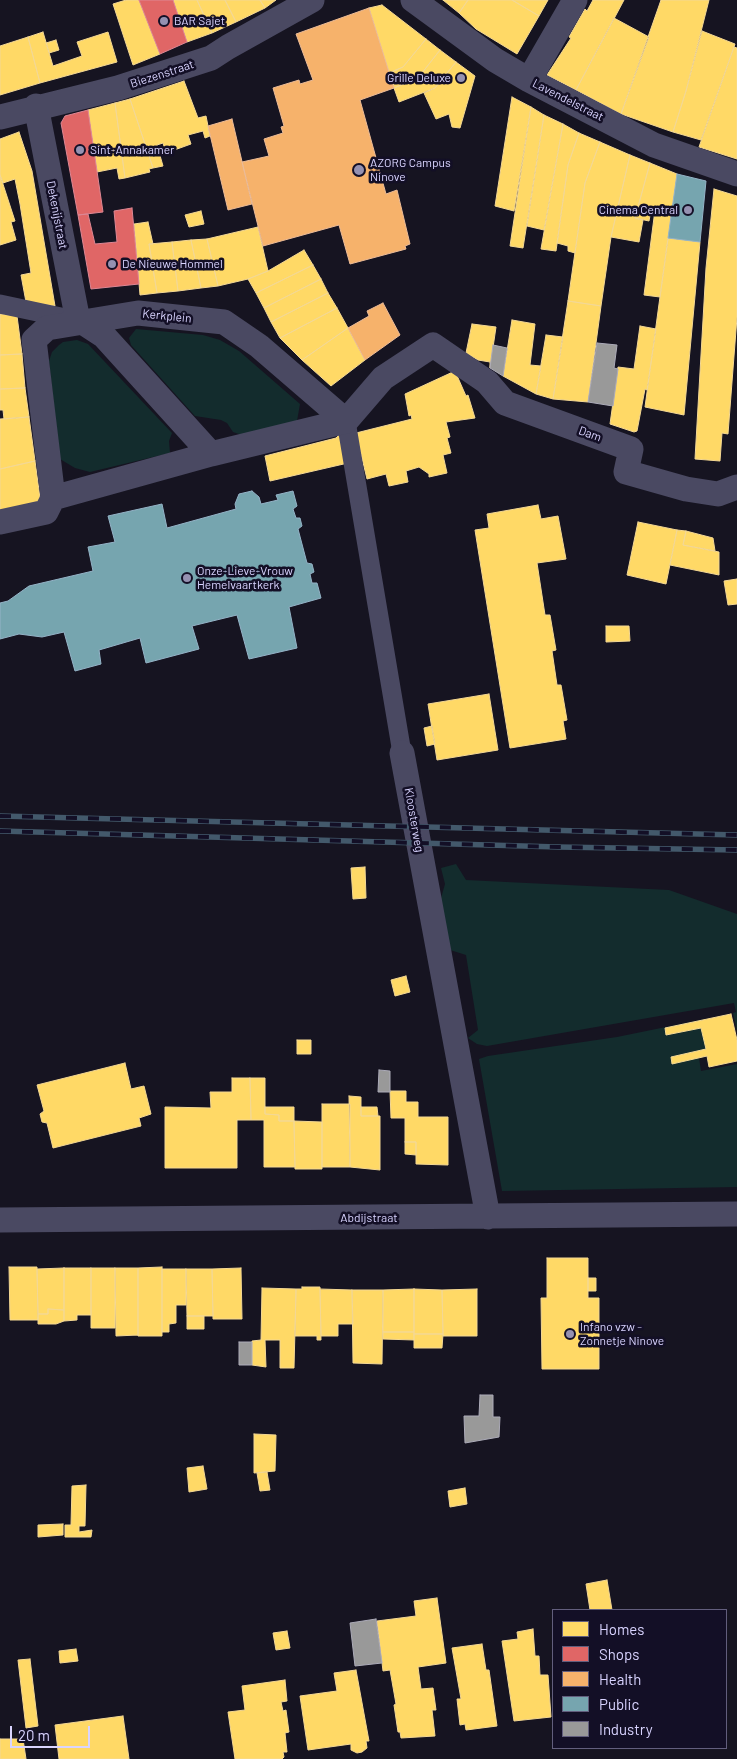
<!DOCTYPE html>
<style>
body{margin:0}
#map{position:relative;width:737px;height:1759px;overflow:hidden;background:#161421;font-family:Barlow,sans-serif}
canvas{display:block}
.legend{position:absolute;left:552px;top:1609px;width:175px;height:140px;box-sizing:border-box;background:#130f26;border:1px solid #625e7d;margin:0;padding:6px 9px;list-style:none;font-size:15px;color:#d9d4ff}
.legend li{display:flex;align-items:center;gap:10px;height:25px}
.legend b{width:25px;border:1px solid #625e7d}
.scale{position:absolute;left:10px;top:1726px;width:80px;height:22px;box-sizing:border-box;border:2px solid #d9d4ff;border-top:0;padding-left:6px;font-size:15px;line-height:18px;white-space:nowrap;color:#d9d4ff;-webkit-text-stroke:4px #130f26;paint-order:stroke}
</style>
<div id="map">
<canvas width="737" height="1759"></canvas>
<ul class="legend">
<li><b style="height:14px;background:#ffd966"></b>Homes</li>
<li><b style="height:14px;background:#e06666"></b>Shops</li>
<li><b style="height:14px;background:#f6b26b"></b>Health</li>
<li><b style="height:14px;background:#76a5af"></b>Public</li>
<li><b style="height:14px;background:#999"></b>Industry</li>
</ul>
<div class="scale">20 m</div>
</div>
<script>
const c = document.querySelector('canvas').getContext('2d');
c.lineJoin = 'round';
function fill(path, color) { c.fillStyle = color; c.fill(path, 'evenodd'); }
const toPath = rows => new Path2D(rows.map(r => 'M' + r).join(''));
function strokePath(path, color, width, dash) { c.strokeStyle = color; c.lineWidth = width; c.lineCap = dash ? 'butt' : 'round'; c.setLineDash(dash || []); c.stroke(path); }
function label(font, color, halo, rows, align = 'center') {
  c.font = font + ' Barlow,sans-serif'; c.lineWidth = 5; c.setLineDash([]); c.textBaseline = 'middle'; c.strokeStyle = halo; c.fillStyle = color; for (const [text, x, y, turn = 0] of rows) {
    c.save(); c.translate(x, y); c.rotate((+turn || 0) * Math.PI / 180); c.textAlign = isNaN(turn) ? turn : align; if (halo) c.strokeText(text, 0, 0); c.fillText(text, 0, 0); c.restore();
  }
}
const green = toPath([
 [136,329,203,335,220,340,239,351,300,404,297,421,242,435,233,432,227,423,221,420,195,416,131,345,129,338],
 [77,340,88,344,172,433,169,441,170,453,90,472,75,468,60,459,49,361,52,352,59,345,63,342],
 [456,864,466,880,669,890,737,914,737,1031,733,1013,736,1012,734,1003,487,1046,477,1044,468,1038,478,1030,466,955,447,949,439,905,445,884,441,868],
 [705,1019,713,1055,699,1058,701,1071,737,1064,737,1187,502,1191,479,1059,488,1056,617,1037]
]);
const homes = toPath([
 [126,0,139,0,160,54,133,65,113,4,126,0],
 [173,0,197,0,212,33,187,42,173,0],
 [197,0,225,0,236,22,212,33,197,0],
 [225,0,260,0,265,8,236,22,225,0],
 [260,0,276,0,265,8,260,0],
 [443,0,468,0,459,13,443,0],
 [468,0,512,0,539,16,517,54,476,29,459,13,468,0],
 [512,0,548,0,539,16,512,0],
 [593,0,624,0,576,90,547,75,571,38,569,37,585,9,587,11,593,0],
 [661,0,709,0,686,91,673,132,621,114,661,0],
 [382,5,426,39,403,67,389,73,369,8,382,5],
 [614,18,649,37,621,114,576,90,614,18],
 [702,31,735,44,701,140,673,132,686,91,702,31],
 [43,32,53,66,82,56,77,42,108,32,117,62,40,83,28,37,43,32],
 [28,37,40,83,0,95,0,46,28,37],
 [426,39,440,50,418,78,394,88,389,73,403,67,426,39],
 [56,40,59,50,49,53,46,43,56,40],
 [734,47,737,48,737,159,699,147,734,47],
 [440,50,456,62,435,88,399,102,394,88,418,78,440,50],
 [456,62,475,76,460,128,452,127,449,114,436,119,424,93,435,88,456,62],
 [184,81,198,118,206,116,210,136,205,138,203,131,188,135,191,144,166,153,163,143,157,145,163,166,153,168,130,99,184,81],
 [512,97,531,107,514,211,495,206,512,97],
 [130,99,153,168,149,169,150,172,125,178,115,103,130,99],
 [115,103,125,178,119,179,117,168,97,172,88,110,115,103],
 [531,107,544,115,523,248,510,246,531,107],
 [544,115,563,124,544,230,527,226,544,115],
 [563,124,579,133,568,165,556,251,541,249,563,124],
 [19,132,32,171,55,306,26,302,21,275,31,273,20,204,15,179,3,183,0,175,0,139,19,132],
 [579,133,600,142,585,183,575,253,568,251,568,246,557,243,568,165,579,133],
 [600,142,630,155,611,237,601,306,568,301,585,183,600,142],
 [630,155,650,163,635,218,643,220,639,242,611,237,630,155],
 [650,163,677,174,660,297,644,295,655,210,651,210,649,221,635,218,650,163],
 [0,175,15,221,11,222,16,240,0,245,0,175],
 [714,189,737,196,737,317,728,434,722,433,720,461,695,459,706,268,714,189],
 [201,211,204,224,189,227,185,215,201,211],
 [148,222,153,244,149,244,157,293,140,295,134,224,148,222],
 [258,227,268,271,248,279,218,286,207,239,258,227],
 [668,238,700,242,684,415,645,407,668,238],
 [207,239,218,286,201,288,191,240,207,239],
 [191,240,201,288,178,291,172,242,191,240],
 [172,242,178,291,157,293,149,244,172,242],
 [304,250,313,265,256,293,248,279,268,271,304,250],
 [313,265,321,279,264,308,256,293,313,265],
 [321,279,328,293,271,322,264,308,321,279],
 [328,293,337,308,280,338,271,322,328,293],
 [568,301,601,306,588,402,553,399,568,301],
 [337,308,348,328,302,360,280,338,337,308],
 [0,314,17,316,22,354,0,355,0,314],
 [512,320,535,324,530,365,541,366,536,394,503,376,512,320],
 [472,324,496,327,490,368,490,362,478,360,466,353,472,324],
 [640,326,656,329,647,390,645,389,637,431,634,432,610,424,618,367,634,369,640,326],
 [348,328,365,360,331,386,302,360,348,328],
 [546,335,563,337,553,399,536,394,546,335],
 [22,354,25,388,0,389,0,355,22,354],
 [455,371,466,396,468,395,475,418,446,422,450,437,447,438,451,453,443,455,447,473,429,477,429,474,419,467,406,471,408,482,389,486,386,474,367,479,356,433,412,419,411,415,409,416,405,394,455,371],
 [25,388,29,417,4,419,3,410,0,410,0,389,25,388],
 [29,417,35,461,0,469,0,419,29,417],
 [339,435,348,463,270,481,265,456,336,438,339,435],
 [35,461,41,505,0,514,0,469,35,461],
 [538,505,541,519,558,516,566,559,537,563,545,615,550,615,556,650,552,651,557,685,561,685,567,720,563,721,566,739,510,748,475,530,489,528,487,514,538,505],
 [638,522,677,530,666,584,627,575,638,522],
 [677,530,686,531,683,545,719,552,719,575,670,565,677,530],
 [686,531,713,538,715,551,683,545,686,531],
 [737,579,737,604,728,605,724,581,737,579],
 [606,626,629,626,630,641,606,642,606,626],
 [489,694,498,750,437,760,428,704,489,694],
 [432,726,435,744,427,746,424,728,432,726],
 [365,867,366,898,353,899,351,868,365,867],
 [406,976,410,992,395,996,391,980,406,976],
 [731,1014,737,1040,737,1061,709,1067,707,1056,672,1064,671,1057,706,1049,701,1028,666,1035,665,1028,731,1014],
 [297,1040,311,1040,311,1054,297,1054,297,1040],
 [125,1063,131,1089,144,1086,151,1114,139,1118,141,1126,53,1148,47,1123,42,1122,40,1114,44,1111,37,1085,125,1063],
 [232,1078,250,1078,251,1120,237,1120,237,1168,165,1168,165,1107,211,1108,210,1092,232,1092,232,1078],
 [250,1078,265,1078,265,1114,279,1115,279,1121,294,1121,295,1167,264,1167,264,1120,251,1120,250,1078],
 [390,1091,406,1091,406,1102,418,1102,418,1117,448,1117,448,1165,416,1164,416,1142,405,1142,405,1118,391,1118,390,1091],
 [349,1096,361,1097,361,1116,380,1116,380,1170,350,1167,349,1096],
 [322,1104,350,1104,350,1167,322,1167,322,1104],
 [265,1107,294,1107,294,1121,279,1121,279,1115,265,1114,265,1107],
 [361,1107,377,1107,378,1116,361,1116,361,1107],
 [294,1121,322,1122,322,1169,295,1169,294,1121],
 [405,1142,416,1142,416,1155,405,1154,405,1142],
 [547,1258,588,1258,588,1298,599,1298,599,1369,542,1369,541,1298,547,1298,547,1258],
 [9,1267,37,1267,38,1320,10,1320,9,1267],
 [162,1267,162,1336,138,1336,138,1268,162,1267],
 [64,1268,91,1268,91,1315,77,1315,77,1320,64,1321,64,1268],
 [64,1268,64,1310,48,1309,48,1314,38,1314,37,1269,64,1268],
 [91,1268,115,1268,115,1328,91,1328,91,1268],
 [115,1268,138,1268,138,1335,116,1336,115,1268],
 [241,1268,242,1319,213,1319,212,1269,241,1268],
 [162,1269,186,1269,186,1305,176,1305,176,1323,169,1324,169,1332,162,1332,162,1269],
 [186,1269,212,1269,213,1316,187,1316,186,1269],
 [588,1278,596,1278,596,1291,588,1291,588,1278],
 [302,1287,320,1287,321,1340,317,1340,317,1336,295,1336,296,1289,302,1289,302,1287],
 [262,1288,296,1289,294,1368,280,1368,280,1340,265,1340,266,1367,252,1365,252,1341,261,1340,262,1288],
 [320,1289,352,1290,353,1324,338,1324,338,1336,321,1336,320,1289],
 [414,1289,442,1290,443,1334,414,1334,414,1289],
 [414,1289,414,1332,383,1332,383,1290,414,1289],
 [477,1289,477,1336,443,1336,442,1290,477,1289],
 [352,1290,383,1290,382,1364,353,1363,352,1290],
 [48,1309,64,1310,64,1321,56,1324,38,1324,38,1314,48,1314,48,1309],
 [187,1316,204,1316,204,1329,187,1329,187,1316],
 [383,1332,414,1332,414,1340,383,1339,383,1332],
 [414,1334,443,1334,442,1348,414,1348,414,1334],
 [254,1434,276,1435,275,1471,254,1473,254,1434],
 [203,1466,207,1489,189,1492,187,1468,203,1466],
 [267,1472,270,1490,260,1491,257,1473,267,1472],
 [86,1485,85,1526,79,1526,79,1532,92,1530,91,1537,65,1537,65,1525,71,1525,72,1486,86,1485],
 [465,1488,467,1504,450,1507,448,1491,465,1488],
 [63,1524,63,1535,38,1537,38,1525,63,1524],
 [607,1580,612,1610,590,1610,586,1584,607,1580],
 [437,1598,446,1663,418,1667,421,1689,433,1688,436,1710,432,1710,435,1736,401,1738,400,1732,398,1732,394,1705,396,1704,390,1670,383,1671,377,1621,416,1616,414,1601,437,1598],
 [533,1629,535,1656,539,1656,540,1675,548,1675,551,1717,514,1721,502,1641,518,1639,517,1632,533,1629],
 [287,1631,290,1648,276,1650,273,1633,287,1631],
 [482,1644,486,1670,489,1670,497,1726,466,1730,465,1724,460,1725,457,1699,461,1699,452,1648,482,1644],
 [76,1649,78,1661,60,1663,59,1651,76,1649],
 [30,1659,38,1726,26,1728,18,1660,30,1659],
 [356,1670,369,1741,366,1741,367,1748,362,1752,357,1753,351,1750,351,1744,308,1750,300,1696,337,1691,334,1673,356,1670],
 [285,1680,287,1701,281,1702,283,1711,286,1710,289,1732,285,1733,287,1752,283,1752,284,1757,282,1759,235,1759,228,1712,245,1710,242,1686,285,1680],
 [123,1716,129,1759,59,1759,55,1725,123,1716],
 [0,1739,23,1739,26,1759,0,1759,0,1739]
]);
const shops = toPath([
 [139,0,173,0,187,42,160,54,139,0],
 [88,110,103,212,78,215,61,123,65,116,88,110],
 [132,208,139,284,91,289,78,215,88,214,95,244,117,242,114,211,132,208]
]);
const health = toPath([
 [369,8,394,88,360,100,386,194,397,190,410,244,405,246,406,249,350,264,339,225,263,246,242,162,269,156,264,139,283,133,281,127,284,126,273,88,299,80,300,84,313,80,296,34,369,8],
 [232,119,252,204,228,210,208,126,232,119],
 [383,303,400,335,365,360,348,328,369,316,367,311,383,303]
]);
const public = toPath([
 [677,174,706,181,700,242,668,238,677,174],
 [252,491,259,497,261,504,278,500,276,495,293,491,297,506,293,509,296,518,300,518,302,526,298,529,307,563,312,564,314,572,310,574,312,583,317,583,321,598,289,607,297,648,249,659,237,615,192,626,199,649,146,663,140,638,99,650,101,664,75,671,64,632,42,637,19,634,0,639,0,603,8,601,29,586,93,571,88,547,115,542,108,516,162,504,167,528,236,509,235,504,239,494,252,491]
]);
const industry = toPath([
 [597,343,617,345,614,368,618,369,613,406,588,402,597,343],
 [493,345,507,348,503,376,490,368,493,345],
 [379,1070,390,1071,390,1092,378,1092,379,1070],
 [239,1342,252,1342,252,1365,239,1365,239,1342],
 [480,1395,493,1395,493,1417,500,1417,499,1437,465,1443,464,1416,479,1416,480,1395],
 [376,1619,382,1663,355,1666,350,1623,376,1619]
]);
const pedestrian = toPath([
 [0,304,75,320],
 [346,421,402,753]
]);
const minor = toPath([
 [413,0,495,60,529,80,654,145,737,174],
 [529,80,575,0],
 [36,106,78,321],
 [0,117,118,88,211,58,228,47,312,0],
 [81,321,104,336,211,454],
 [53,498,211,454,346,421,383,378,433,345,487,382,505,403,631,449,626,472,686,489,718,494,737,487],
 [53,498,34,340,47,328,138,313,224,322,259,346,346,421],
 [0,522,46,512,53,498],
 [402,753,488,1217],
 [0,1220,737,1214]
]);
const rail = toPath([
 [0,816,737,835],
 [0,831,558,847,737,850]
]);
const markers = [
 [164,21,5,"#9591b1"],
 [461,78,5,"#9591b1"],
 [80,150,5,"#9591b1"],
 [359,170,6,"#9591b1"],
 [688,210,5,"#9591b1"],
 [112,264,5,"#9591b1"],
 [187,578,5,"#9591b1"],
 [570,1334,5,"#9591b1"]
];
const poiNames = [
 ["BAR Sajet",174,21],
 ["Grille Deluxe",451,78,"right"],
 ["Sint-Annakamer",90,150],
 ["AZORG Campus",370,163],
 ["Ninove",370,177],
 ["Cinema Central",678,210,"right"],
 ["De Nieuwe Hommel",122,264],
 ["Onze-Lieve-Vrouw",197,571],
 ["Hemelvaartkerk",197,585],
 ["Infano vzw -",580,1327],
 ["Zonnetje Ninove",580,1341]
];
const streetNames = [
 ["Biezenstraat",162,74,-18],
 ["Lavendelstraat",568,100,27],
 ["Dekenijstraat",57,215,79],
 ["Kerkplein",167,316,6],
 ["Dam",590,434,20],
 ["Kloosterweg",414,820,80],
 ["Abdijstraat",369,1218]
];
fill(green, '#132c2d');
fill(homes, '#ffd966');
strokePath(homes, '#f4d894', 1);
fill(shops, '#e06666');
strokePath(shops, '#de8794', 1);
fill(health, '#f6b26b');
strokePath(health, '#edbc97', 1);
fill(public, '#76a5af');
strokePath(public, '#94b3c7', 1);
fill(industry, '#999');
strokePath(industry, '#acabb8', 1);
strokePath(pedestrian, '#4a4962', 19);
strokePath(minor, '#4a4962', 25);
strokePath(rail, '#43596b', 5.5);
strokePath(rail, '#130f26', 4, [11]);
for (const [x, y, r, color] of markers) { const dot = new Path2D(); dot.arc(x, y, r, 0, 2 * Math.PI); c.fillStyle = color; c.fill(dot); strokePath(dot, '#130f26', 2); }
label('12px', '#d9d4ff', '#130f26', poiNames, 'left');
label('12px', '#d9d4ff', '#130f26', streetNames);
</script>
